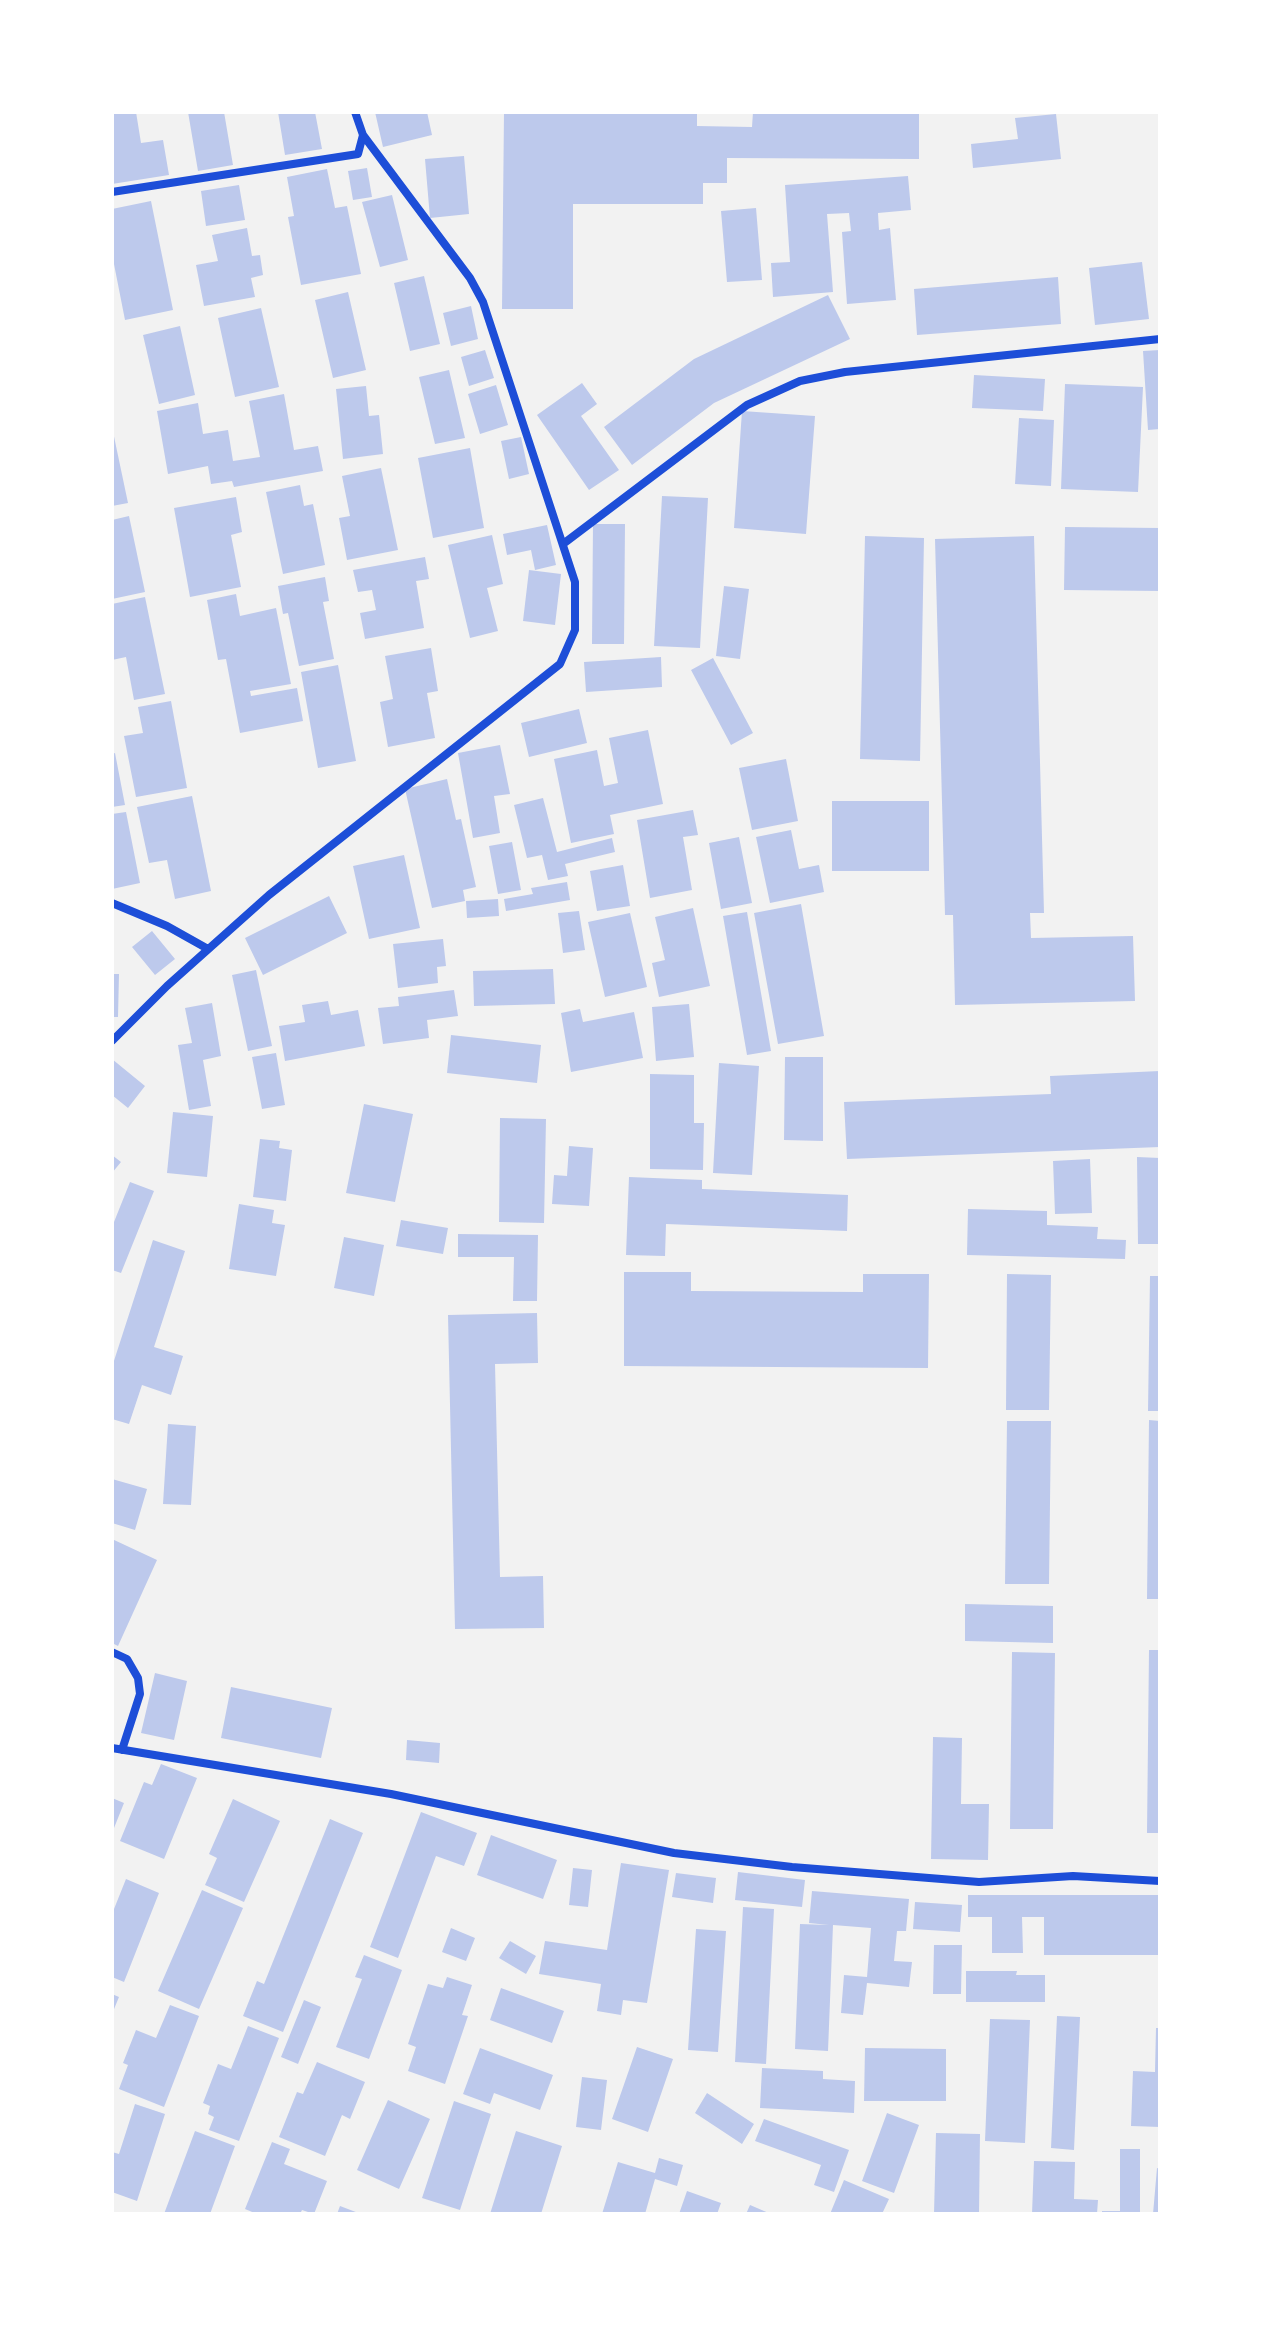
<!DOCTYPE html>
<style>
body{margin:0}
#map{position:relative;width:1272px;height:2326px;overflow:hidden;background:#f2f2f2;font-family:"Space Grotesk",sans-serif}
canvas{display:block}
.frame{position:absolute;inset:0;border:114px solid #fff;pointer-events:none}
</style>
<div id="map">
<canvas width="1272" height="2326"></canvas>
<div class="frame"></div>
</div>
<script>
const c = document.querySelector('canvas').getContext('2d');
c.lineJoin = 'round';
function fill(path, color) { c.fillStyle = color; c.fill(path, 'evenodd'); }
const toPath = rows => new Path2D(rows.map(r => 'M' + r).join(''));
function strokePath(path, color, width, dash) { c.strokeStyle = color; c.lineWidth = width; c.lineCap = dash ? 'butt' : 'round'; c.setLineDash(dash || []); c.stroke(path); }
const building = toPath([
 [112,112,136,112,141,143,163,140,169,175,112,184],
 [188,112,224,112,233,165,198,171],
 [278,112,315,112,322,149,285,155],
 [375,112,427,112,432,135,383,147],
 [504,112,697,112,697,126,752,127,753,112,919,112,919,159,727,158,727,183,703,183,703,204,573,204,573,309,502,309],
 [1056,114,1061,159,973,168,971,144,1018,139,1015,118],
 [464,156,469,214,430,218,425,159],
 [367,168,372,197,353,200,348,171],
 [327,169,335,208,347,206,361,274,301,285,288,217,294,216,287,177],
 [908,176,911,210,878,213,879,230,890,228,896,300,847,304,842,232,851,231,849,213,827,214,833,292,773,297,771,263,790,262,785,185],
 [239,185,245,220,206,226,201,191],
 [392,195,408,260,380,267,362,202],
 [151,201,173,310,125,320,112,254,112,209],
 [756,208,762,280,727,282,721,211],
 [247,228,252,256,260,255,263,275,251,278,255,297,204,306,196,265,218,261,212,235],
 [1142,262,1149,319,1095,325,1089,268],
 [424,276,440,344,410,351,394,283],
 [1058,277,1061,324,917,335,914,289],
 [348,292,366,370,333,378,315,300],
 [828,295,850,339,714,403,632,465,604,427,694,359],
 [471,306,478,339,451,346,443,313],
 [261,308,279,387,235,397,218,318],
 [180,326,195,395,159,404,143,335],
 [485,350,494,378,469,386,461,357],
 [1160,350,1160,429,1148,430,1143,351],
 [449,370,465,438,435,444,419,377],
 [974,375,1045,379,1043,411,972,408],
 [582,383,597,404,581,416,619,470,589,490,537,415],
 [1065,384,1143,387,1138,492,1061,489],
 [496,385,508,425,480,434,468,394],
 [366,386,369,416,379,415,383,454,343,459,336,389],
 [284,394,294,450,318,446,323,471,234,487,232,481,211,484,208,466,168,474,157,411,198,403,203,434,228,430,233,461,260,457,249,401],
 [742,411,815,416,806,534,734,528],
 [1019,418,1054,420,1051,486,1015,484],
 [112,427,128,503,112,506],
 [521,437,529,474,509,479,501,441],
 [470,448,484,528,433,538,418,458],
 [381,468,398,550,347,560,339,518,350,516,342,476],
 [300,485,304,506,313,504,325,565,283,574,266,492],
 [662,496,708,498,700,648,654,646],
 [236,497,242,532,231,535,241,587,190,597,174,508],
 [129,516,145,592,112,599,112,520],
 [593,524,625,524,624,644,592,644],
 [547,525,556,565,535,570,531,550,507,555,503,534],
 [1065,527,1160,528,1160,591,1064,590],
 [492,535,503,584,487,588,498,631,470,638,448,545],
 [865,536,924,538,920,761,860,759],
 [1034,536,1044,913,1030,913,1031,938,1133,936,1135,1001,955,1005,953,915,945,915,935,539],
 [425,557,429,579,416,581,424,628,365,639,360,613,376,610,372,590,358,592,353,570],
 [529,570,561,574,555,625,523,621],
 [325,577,329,601,323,602,334,659,299,666,288,613,283,614,278,586],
 [724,586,749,589,740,659,716,656],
 [236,594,240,616,276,608,291,684,250,691,251,696,297,688,303,721,240,733,226,659,218,660,207,600],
 [145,597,165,694,134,700,126,657,112,660,112,604],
 [431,648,438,691,427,693,435,738,388,747,380,702,393,699,385,656],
 [661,657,662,687,586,692,584,662],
 [713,658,753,733,731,745,691,670],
 [338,665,356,761,318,768,301,672],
 [171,701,187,788,136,797,124,736,143,733,138,707],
 [579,709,587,743,529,757,521,723],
 [648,730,663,804,610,815,614,834,571,843,554,759,597,750,604,786,618,783,609,738],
 [500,745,510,794,494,796,500,833,473,838,458,753],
 [115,753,125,805,112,807,112,754],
 [786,759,798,821,752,830,739,768],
 [447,779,456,820,461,819,476,887,463,890,465,901,432,908,405,789],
 [192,796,211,891,175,899,167,860,149,863,137,807],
 [543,798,557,852,612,838,615,852,565,864,568,876,548,880,542,855,527,858,514,805],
 [832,801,929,801,929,871,832,871],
 [693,810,698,835,683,837,692,890,650,898,637,820],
 [126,812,140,883,112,889,112,814],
 [791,830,799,869,819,865,824,892,770,903,756,837],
 [739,837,752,903,721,909,709,843],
 [512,842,521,890,498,894,489,846],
 [404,855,420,928,369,939,353,866],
 [623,865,630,906,597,911,590,871],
 [567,882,570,900,506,911,504,899,533,894,531,888],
 [329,896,347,933,263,975,245,938],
 [498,899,499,916,467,918,466,901],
 [801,904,824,1036,778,1044,754,913],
 [693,908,710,986,659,997,652,963,665,960,655,917],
 [579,911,585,950,563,953,558,913],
 [747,912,771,1051,747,1055,723,916],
 [630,913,647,987,605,997,588,922],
 [152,931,175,959,155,975,132,947],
 [443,939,446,966,437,967,438,983,398,988,393,944],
 [553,969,555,1004,474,1006,473,971],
 [256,970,272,1046,248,1051,232,975],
 [112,974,119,974,118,1017,112,1017],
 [454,990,458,1016,427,1020,429,1038,383,1044,378,1008,399,1006,398,997],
 [328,1001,331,1015,358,1010,365,1046,285,1061,279,1026,305,1022,302,1005],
 [212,1003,221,1056,203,1060,211,1106,189,1110,178,1045,192,1043,185,1008],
 [689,1004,694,1057,656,1061,652,1007],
 [580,1009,583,1022,634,1012,643,1058,571,1072,561,1013],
 [451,1035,541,1045,537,1083,447,1073],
 [276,1053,285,1105,262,1109,252,1057],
 [785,1057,823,1057,823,1141,784,1140],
 [112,1059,145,1086,128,1108,112,1095],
 [719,1063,759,1066,752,1175,713,1173],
 [1160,1071,1160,1147,847,1159,844,1102,1051,1094,1050,1076],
 [650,1074,694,1075,694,1123,704,1123,703,1170,650,1169],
 [364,1104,413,1114,395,1202,346,1193],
 [173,1112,213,1116,207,1177,167,1173],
 [500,1118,546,1119,544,1223,499,1222],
 [260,1139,280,1141,279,1148,292,1150,286,1201,253,1197],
 [569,1146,593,1148,589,1206,552,1204,554,1175,567,1176],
 [112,1155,121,1162,112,1173],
 [1137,1157,1160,1158,1160,1244,1138,1244],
 [1090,1159,1092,1213,1055,1214,1053,1161],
 [629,1177,702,1180,702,1189,848,1195,847,1231,666,1224,665,1256,626,1255],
 [130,1182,154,1191,121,1273,112,1270,112,1227],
 [239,1204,274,1210,272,1223,285,1225,276,1276,229,1269],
 [968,1209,1047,1211,1047,1225,1098,1227,1097,1239,1126,1240,1125,1259,967,1255],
 [401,1220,448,1228,443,1254,396,1246],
 [458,1234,538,1235,537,1301,513,1301,514,1257,458,1257],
 [344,1237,384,1245,374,1296,334,1288],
 [153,1240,185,1251,154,1347,183,1356,171,1395,142,1385,129,1424,112,1419,112,1367],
 [624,1272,691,1272,691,1291,863,1292,863,1274,929,1274,928,1368,624,1366],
 [1007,1274,1051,1275,1049,1410,1006,1410],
 [1150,1276,1160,1276,1160,1411,1148,1411],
 [537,1313,538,1363,495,1364,500,1577,543,1576,544,1628,455,1629,448,1315],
 [1149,1420,1160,1421,1160,1599,1147,1599],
 [1007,1421,1051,1421,1049,1584,1005,1584],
 [168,1424,196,1426,191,1505,163,1504],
 [112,1479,147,1489,135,1530,112,1523],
 [112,1539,157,1560,118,1646,112,1643],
 [965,1604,1053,1606,1053,1643,965,1641],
 [1149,1650,1160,1650,1160,1833,1147,1833],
 [1012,1652,1055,1653,1053,1829,1010,1829],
 [155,1673,187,1681,174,1740,141,1733],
 [231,1687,332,1708,321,1758,221,1738],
 [933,1737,962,1738,961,1804,989,1804,988,1860,931,1859],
 [407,1740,440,1743,439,1763,406,1760],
 [161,1764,197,1778,164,1859,120,1841,144,1782,152,1785],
 [112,1798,124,1803,112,1833],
 [233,1799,280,1821,244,1902,205,1885,217,1858,209,1854],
 [421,1812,477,1833,464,1866,436,1856,398,1958,370,1947],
 [330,1819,363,1833,283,2032,243,2016,257,1981,264,1984],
 [491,1835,557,1860,543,1899,477,1875],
 [621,1863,669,1870,647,2003,623,2000,621,2015,597,2011,601,1984,539,1974,545,1941,607,1950],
 [573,1868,592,1870,588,1907,569,1905],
 [738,1872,805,1880,802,1907,735,1900],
 [676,1873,716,1878,713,1903,672,1897],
 [126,1879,159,1893,124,1982,112,1977,112,1914],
 [202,1890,243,1908,199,2009,158,1991],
 [812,1891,909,1899,906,1931,897,1931,894,1961,912,1962,909,1987,867,1983,863,2015,841,2013,844,1975,867,1977,871,1928,833,1925,828,2051,795,2049,800,1924,829,1925,809,1923],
 [968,1895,1159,1895,1159,1955,1044,1955,1044,1917,1022,1917,1023,1953,992,1953,992,1917,968,1917],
 [915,1902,962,1905,960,1932,913,1929],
 [743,1907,774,1909,766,2064,735,2062],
 [451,1928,475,1938,466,1961,442,1952],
 [696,1929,726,1931,718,2052,688,2050],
 [510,1941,536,1956,526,1974,499,1958],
 [934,1945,962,1945,961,1994,933,1994],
 [364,1955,402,1970,369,2059,336,2047,362,1979,355,1977],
 [966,1971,1017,1971,1016,1975,1045,1975,1045,2002,966,2002],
 [447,1977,472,1985,462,2015,468,2016,445,2084,408,2071,416,2047,408,2044,428,1984,443,1988],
 [501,1988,564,2011,552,2043,490,2020],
 [112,1994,119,1997,112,2014],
 [304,2000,321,2007,298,2064,281,2057],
 [170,2005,199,2016,164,2107,119,2089,128,2065,123,2063,136,2030,156,2038],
 [1057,2016,1080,2017,1074,2150,1051,2148],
 [990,2019,1030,2020,1025,2143,985,2141],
 [248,2026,279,2038,239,2141,209,2130,214,2117,208,2114,210,2106,203,2103,218,2064,231,2069],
 [1156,2028,1160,2028,1160,2127,1131,2126,1133,2071,1155,2072],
 [637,2047,673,2059,648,2132,612,2119],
 [480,2048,553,2075,540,2110,494,2093,490,2104,463,2094],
 [865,2048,946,2049,946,2101,864,2101],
 [317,2062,365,2082,350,2119,342,2115,325,2156,279,2137,297,2092,303,2094],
 [762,2068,823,2071,823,2079,855,2081,854,2113,760,2108],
 [582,2077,607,2080,601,2130,576,2127],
 [707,2093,754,2124,742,2144,695,2113],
 [388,2100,430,2119,399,2189,357,2170],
 [454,2101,491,2114,460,2210,422,2198],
 [135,2104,165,2114,137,2201,112,2192,112,2152,119,2154],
 [887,2113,919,2125,894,2193,862,2181],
 [764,2119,849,2150,834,2192,814,2185,821,2165,755,2141],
 [195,2131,235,2146,210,2214,164,2214],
 [516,2131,562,2146,541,2214,490,2214],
 [936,2133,980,2134,979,2214,934,2214],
 [272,2142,290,2149,284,2164,327,2181,314,2214,302,2210,300,2214,257,2214,245,2209],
 [1120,2149,1140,2149,1140,2214,1102,2214,1102,2211,1120,2211],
 [659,2158,683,2165,677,2186,655,2179,645,2214,602,2214,618,2162,655,2173],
 [1034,2161,1075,2162,1074,2199,1098,2200,1097,2214,1032,2214],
 [1157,2168,1160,2169,1160,2214,1153,2214],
 [844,2180,889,2199,882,2214,830,2214],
 [687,2191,721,2203,717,2214,679,2214],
 [750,2205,771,2214,746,2214],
 [340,2206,361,2214,337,2214]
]);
const minor = toPath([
 [112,192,358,154,363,135],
 [563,544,747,405,800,381,845,372,1160,339],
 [112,903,167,926,208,949],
 [112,1041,167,986,269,895,560,664,575,630,575,582,483,302,470,278,363,135,355,112],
 [112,1652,127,1659,138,1678,140,1694,122,1750],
 [112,1748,391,1794,674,1853,792,1867,979,1882,1073,1876,1160,1881]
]);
fill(building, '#bdc9ec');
strokePath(minor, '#1d4ed8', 8);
</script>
